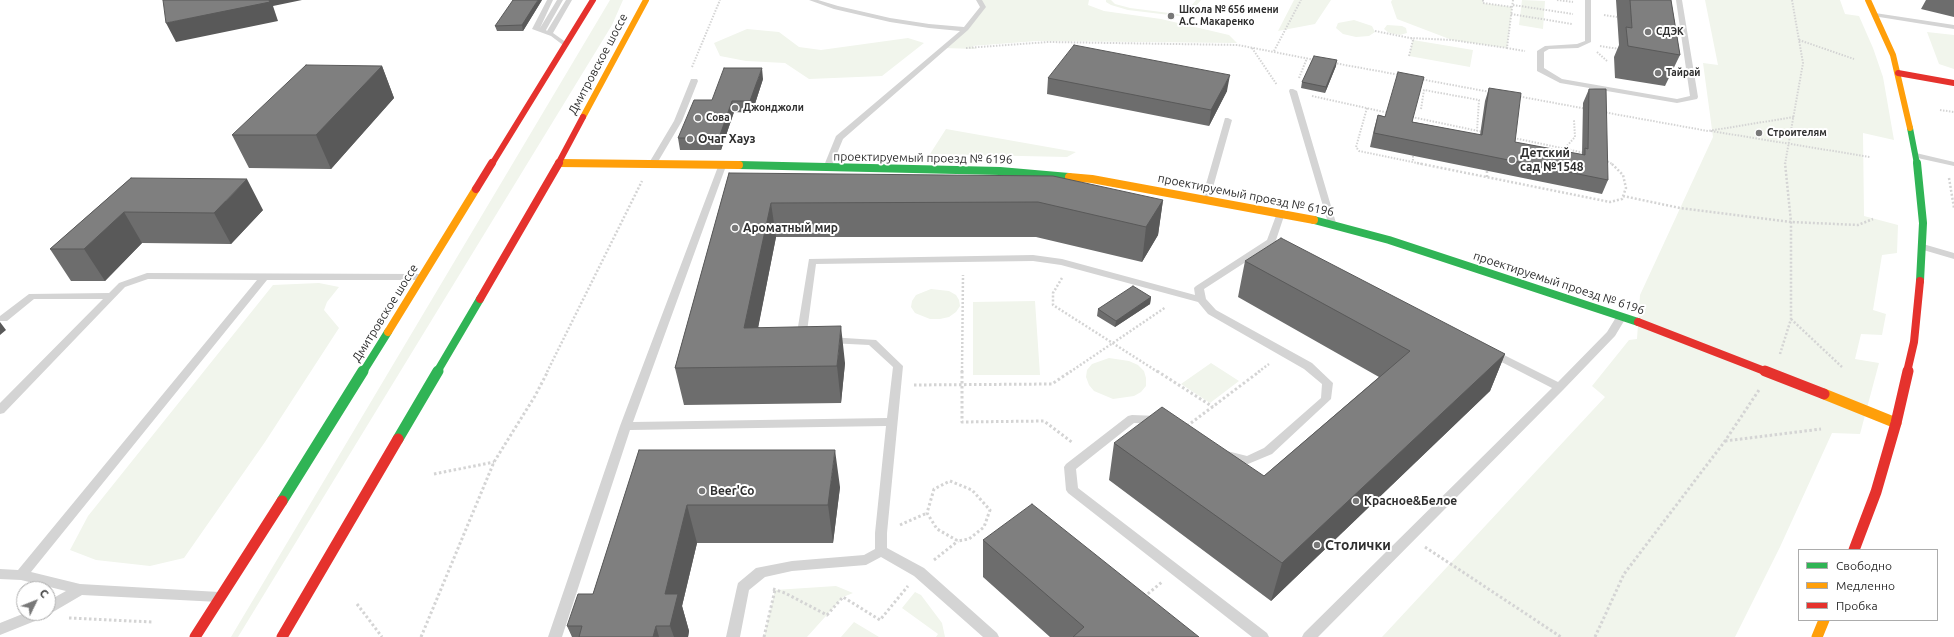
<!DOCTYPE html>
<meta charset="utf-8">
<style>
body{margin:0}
#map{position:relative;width:1954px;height:637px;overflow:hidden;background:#fff;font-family:Ubuntu,sans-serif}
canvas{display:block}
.legend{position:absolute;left:1798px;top:549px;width:140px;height:72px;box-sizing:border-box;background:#fff;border:1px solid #acacac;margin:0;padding:5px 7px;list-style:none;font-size:12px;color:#2f2f2f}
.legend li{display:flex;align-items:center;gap:8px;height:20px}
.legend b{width:20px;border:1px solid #acacac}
.north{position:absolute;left:16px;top:581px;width:40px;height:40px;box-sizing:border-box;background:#fff;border:1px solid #acacac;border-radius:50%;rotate:47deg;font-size:11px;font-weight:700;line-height:16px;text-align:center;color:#2f2f2f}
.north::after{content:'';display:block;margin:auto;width:14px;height:18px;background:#787878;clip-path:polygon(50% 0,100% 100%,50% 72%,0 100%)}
</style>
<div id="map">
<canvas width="1954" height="637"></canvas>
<ul class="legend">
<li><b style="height:5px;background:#30b455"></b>Свободно</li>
<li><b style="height:5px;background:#ff9f0a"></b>Медленно</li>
<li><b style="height:5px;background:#e5322d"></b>Пробка</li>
</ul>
<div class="north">С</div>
</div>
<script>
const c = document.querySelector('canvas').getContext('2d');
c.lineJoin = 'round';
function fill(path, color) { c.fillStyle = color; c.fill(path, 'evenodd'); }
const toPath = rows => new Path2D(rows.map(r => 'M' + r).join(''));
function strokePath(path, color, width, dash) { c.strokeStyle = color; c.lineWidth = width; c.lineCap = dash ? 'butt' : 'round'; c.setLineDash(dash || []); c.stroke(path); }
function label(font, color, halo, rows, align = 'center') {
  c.font = font + ' Ubuntu,sans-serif'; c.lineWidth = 4; c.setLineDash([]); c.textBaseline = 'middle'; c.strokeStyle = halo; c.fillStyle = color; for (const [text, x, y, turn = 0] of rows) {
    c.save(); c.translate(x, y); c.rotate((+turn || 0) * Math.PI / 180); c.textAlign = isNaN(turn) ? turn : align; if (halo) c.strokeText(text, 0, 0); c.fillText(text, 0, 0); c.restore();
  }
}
const green = toPath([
 [610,0,623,0,612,25,238,637,231,637],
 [979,0,1089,0,1088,5,1104,11,1161,19,1229,35,1237,43,1037,41,972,46,977,49,943,48,966,29,983,7],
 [1106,0,1111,0,1115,4,1130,8,1177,14,1186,12,1196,0,1201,0,1189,14,1178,16,1128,10,1111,5,1106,2],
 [1294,0,1331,0,1315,24,1278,31],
 [1392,0,1483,0,1483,3,1512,7,1507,48,1452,40,1397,19,1391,2],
 [1522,0,1545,1,1543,29,1519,25],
 [1705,0,1840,0,1845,14,1859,16,1873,48,1883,77,1894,140,1863,133,1864,216,1898,225,1897,253,1882,255,1873,310,1886,314,1882,335,1861,334,1855,359,1879,363,1860,434,1832,433,1780,547,1735,637,1382,637,1605,397,1592,386,1629,340,1637,339,1640,295,1713,137,1703,63,1718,65],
 [1354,20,1372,26,1375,32,1369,36,1356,37,1343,34,1336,28,1338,23],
 [1387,25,1402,26,1406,28,1407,33,1400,35,1389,33,1384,29],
 [747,29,779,32,799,47,821,50,908,38,924,43,882,76,809,79,785,63,746,61,720,56,714,43],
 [1927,32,1954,35,1954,69,1939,64],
 [1413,40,1473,50,1470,67,1409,56],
 [946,129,1076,152,1067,157,930,154],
 [319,283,339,287,327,302,324,310,339,328,265,442,184,558,150,566,96,560,70,550,88,516,273,285],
 [931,289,949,291,956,295,959,300,960,306,956,312,949,317,940,319,930,319,915,313,911,307,912,301,916,295],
 [1035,301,1040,375,973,375,973,302],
 [1109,358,1129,361,1138,365,1144,371,1146,378,1146,386,1141,392,1134,396,1113,399,1094,391,1089,385,1086,377,1087,370,1092,364],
 [1211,363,1239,381,1210,403,1181,384],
 [836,586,853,593,843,597,807,637,764,637,775,590],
 [915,592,921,595,942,623,945,637,936,637,938,634,902,608],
 [854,622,879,637,841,637]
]);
const pathFar2 = toPath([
 [1483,0,1483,3,1512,7],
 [1513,0,1507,48,1525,51],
 [1557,0,1573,2],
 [1513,5,1573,14],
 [1511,14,1572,24],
 [1604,15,1617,17],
 [1375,31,1410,38,1452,40,1507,48],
 [1799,40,1854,59],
 [1600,46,1619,49],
 [966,48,1048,42,1238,45,1315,60],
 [1252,48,1277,85],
 [1274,51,1301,0],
 [1597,52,1607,61],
 [1409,56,1413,40,1411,38],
 [1334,63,1400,75],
 [692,67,720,0],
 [1299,78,1307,58],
 [1420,79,1490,92],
 [1312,96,1389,113],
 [1517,96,1587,109],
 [1367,108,1356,147,1359,151,1422,164],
 [1421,109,1424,90,1479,100,1477,131],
 [1940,110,1954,112],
 [1603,112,1708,131,1794,117],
 [1412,117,1483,132],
 [1711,131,1870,157],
 [1514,138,1585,153],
 [1565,148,1575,137,1574,120],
 [1413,156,1413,162],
 [1605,160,1612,164],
 [1785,164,1803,63,1792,0]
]);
const pathFar1 = toPath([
 [1417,163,1610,202,1622,199,1626,188,1623,175,1611,163],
 [1487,171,1487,177],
 [1949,178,1954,208],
 [1623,196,1680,208,1791,222,1858,225,1873,219],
 [1062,278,1053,293,1053,305,1158,372],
 [1791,319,1842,367],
 [1780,354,1791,319,1791,222,1785,163],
 [547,372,642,181],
 [962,372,963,275],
 [1070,372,1166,307],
 [1258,372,1269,364]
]);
const path = toPath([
 [962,371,962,422,1044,421,1073,443],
 [1157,371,1213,407],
 [914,385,1052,384,1071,371],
 [1187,426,1260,371],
 [1725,441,1821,429],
 [434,474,494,462],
 [950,481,972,490,990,510,984,527,969,539,958,541,937,529,927,513,934,489,950,481],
 [900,525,927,513],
 [1425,547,1561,637],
 [934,560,958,541],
 [773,589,785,593,827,615,843,597,880,620,908,586],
 [1144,597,1162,582],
 [357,604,382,637],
 [69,618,152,622],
 [421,637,494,462,535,396,548,371],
 [764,637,775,590],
 [1595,637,1624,574,1725,441,1759,390]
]);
const lane = toPath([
 [547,0,553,0,540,28,557,0,563,0,546,30,547,31,566,0,572,0,553,33,567,43,567,45,563,45,551,36,532,29,547,0],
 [809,0,818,0,838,6,890,18,929,24,964,27,980,7,976,0,982,0,986,7,968,30,843,139,831,168,827,171,823,168,836,136,960,31,929,28,890,22,834,9,809,0],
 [1585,0,1591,0,1591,42,1578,48,1549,49,1544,52,1544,68,1562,79,1677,99,1690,96,1676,0,1682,0,1698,97,1697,99,1677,103,1560,83,1537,71,1537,51,1545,46,1577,44,1585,41,1585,0],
 [1875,13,1954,25,1954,29,1873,16,1873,14,1875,13],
 [691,79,697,79,698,81,682,121,656,165,650,165,649,163,674,121,691,79],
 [1290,89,1293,89,1297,91,1336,223,1335,225,1329,225,1328,223,1289,91,1290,89],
 [1225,118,1228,118,1232,120,1210,198,1206,201,1203,200,1202,198,1225,118],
 [1913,153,1916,153,1954,162,1954,166,1913,157,1913,153],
 [719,164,722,164,726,166,633,422,887,418,893,367,869,345,829,343,824,340,829,337,876,340,903,366,887,533,887,548,924,568,997,633,999,637,983,637,914,576,881,557,866,565,792,571,765,577,749,590,740,637,726,637,737,587,738,583,756,568,792,561,864,555,875,549,875,533,886,426,630,430,562,637,548,637,620,426,719,164],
 [1281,210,1285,213,1276,240,1281,243,1279,245,1272,245,1204,289,1206,299,1216,310,1312,363,1333,383,1331,399,1272,454,1248,464,1219,457,1217,454,1219,451,1223,450,1247,456,1264,448,1321,398,1322,384,1304,369,1208,314,1198,302,1061,265,1033,261,816,264,806,339,801,342,796,339,809,259,1033,255,1062,259,1195,295,1194,288,1196,286,1267,240,1277,213,1281,210],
 [1923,244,1954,253,1954,259,1920,249,1918,247,1923,244],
 [147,273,421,274,426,277,421,280,267,280,31,572,80,584,219,592,224,593,226,597,224,601,219,602,82,595,53,612,48,614,47,613,45,617,0,635,0,623,25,613,48,613,48,601,66,591,21,580,0,579,0,569,18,570,257,280,148,279,125,287,4,413,0,414,0,403,103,299,34,299,7,321,0,321,0,316,29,294,109,293,119,283,147,273],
 [1622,313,1627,316,1615,336,1563,390,1318,637,1302,637,1304,633,1552,388,1488,355,1487,353,1488,351,1496,351,1558,382,1607,332,1618,314,1622,313],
 [1132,415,1158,416,1162,417,1164,420,1162,423,1158,424,1134,423,1076,469,1078,488,1267,633,1269,637,1252,637,1068,493,1066,490,1064,467,1066,464,1128,416,1132,415]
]);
const fastFar2 = toPath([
 [1910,128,1917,164]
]);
const fastFar1 = toPath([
 [1917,163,1923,223,1920,281],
 [739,165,1000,171,1069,177],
 [1314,220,1389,240,1638,322],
 [363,372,388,332],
 [437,372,480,299]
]);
const fast = toPath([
 [398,439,438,371],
 [282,501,363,371]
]);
const slowFar2 = toPath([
 [1868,0,1893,55,1910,128],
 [583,117,646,0],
 [559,163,637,164]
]);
const slowFar1 = toPath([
 [559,163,739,165],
 [1069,177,1092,179,1314,220],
 [388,332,476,189]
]);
const slow = toPath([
 [1824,394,1896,423],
 [1817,637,1824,620]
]);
const jamFar2 = toPath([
 [1898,73,1954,83],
 [492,164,593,0],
 [558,164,583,117]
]);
const jamFar1 = toPath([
 [476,189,492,163],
 [480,299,559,163],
 [1638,322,1767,372],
 [1907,372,1914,342,1920,281]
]);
const jam = toPath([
 [1765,371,1824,394],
 [1854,550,1876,492,1896,423,1908,371],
 [195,637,282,501],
 [282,637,398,439]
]);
const wall = toPath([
 [542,0,523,31,497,31,495,26],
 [1616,0,1671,0,1680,55,1665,86,1615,78,1614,57,1619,45],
 [1926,0,1954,0,1954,17,1921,9],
 [382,66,394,98,331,169,249,168,232,135],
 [1336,66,1325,93,1301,88,1302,82],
 [1048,78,1227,91,1209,126,1047,94],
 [763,79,752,113,734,112,721,150,680,150,678,138,712,100],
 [1489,88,1515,142,1582,155,1583,103,1589,89,1608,180,1602,194,1370,147,1374,129,1378,115,1480,135,1485,101],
 [729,173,1163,200,1158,235,1142,262,1036,237,776,237,758,327,845,363,841,403,684,405,675,368],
 [131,178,263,210,231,244,142,243,105,281,71,281,50,249],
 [1245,261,1505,354,1490,391,1271,601,1109,480,1114,443,1264,476,1379,377,1238,297],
 [1151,297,1150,304,1115,327,1097,316,1098,309],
 [639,450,840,487,833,543,697,543,682,606,689,631,688,637,572,637,567,626,593,594],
 [983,540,1199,637,1050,637,983,577]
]);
const shadedWall = toPath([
 [269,0,302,0,273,6,278,21,176,42,166,23],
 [538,0,542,0,523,31,522,25],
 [1337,60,1336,66,1325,93,1326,87],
 [382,66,394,98,331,169,316,135],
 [762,68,763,79,752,113,750,101],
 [1230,75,1227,91,1209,126,1211,110],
 [732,101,734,112,721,150,719,138],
 [247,179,263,210,231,244,214,213],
 [1163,200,1158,235,1142,262,1146,227],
 [771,203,776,237,751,364,744,328],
 [124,212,142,243,105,281,84,249],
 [1151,297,1150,304,1115,327,1116,321],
 [0,322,6,330,0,335],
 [841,326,845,363,841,403,837,366],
 [1505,354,1490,391,1271,601,1282,563],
 [835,450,840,487,833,543,828,505],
 [687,505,697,543,682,606,689,631,688,637,674,637,670,626,665,594],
 [656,626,659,637,653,637]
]);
const building = toPath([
 [163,0,269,0,270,2,166,23,163,0],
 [513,0,538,0,522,25,495,26,513,0],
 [1630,0,1671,0,1680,55,1628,46,1626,27,1632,28,1630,0],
 [1074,45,1230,75,1211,110,1048,78,1074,45],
 [1314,56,1337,60,1326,87,1302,82,1314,56],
 [306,65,382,66,316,135,232,135,306,65],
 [724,68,762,68,750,101,732,101,719,138,678,138,694,100,712,100,724,68],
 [1398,72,1424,77,1412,122,1482,135,1489,88,1521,93,1515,142,1585,155,1585,148,1588,149,1589,89,1606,89,1608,180,1374,133,1378,115,1385,117,1398,72],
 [729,173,1053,176,1163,200,1146,227,1038,202,771,203,744,328,841,326,837,366,675,368,729,173],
 [131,178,247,179,214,213,124,212,84,249,50,249,131,178],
 [1281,238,1505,354,1282,563,1114,443,1162,407,1264,476,1410,351,1245,261,1281,238],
 [1133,286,1151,297,1116,321,1098,309,1133,286],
 [639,450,835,450,828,505,687,505,665,594,678,594,670,626,656,626,653,637,579,637,582,626,567,626,578,594,593,594,639,450],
 [1032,504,1199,637,1073,637,1084,627,983,540,1032,504]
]);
const markers = [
 [1171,16,4,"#787878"],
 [1648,32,4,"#787878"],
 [1658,73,4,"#787878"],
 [735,108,4,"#787878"],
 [698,118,4,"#787878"],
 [1759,133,4,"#787878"],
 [690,139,4,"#787878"],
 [1512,160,4,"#787878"],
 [735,228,4,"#787878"],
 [702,491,4,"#787878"],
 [1356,501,4,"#787878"],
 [1317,545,4,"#787878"]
];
const farPoinames = [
 ["Школа № 656 имени",1179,10],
 ["А.С. Макаренко",1179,22],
 ["СДЭК",1656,32],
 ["Тайрай",1666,73],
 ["Джонджоли",743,108],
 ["Сова",706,118],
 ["Строителям",1767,133]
];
const streetNames = [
 ["Дмитровское шоссе",598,64,-62],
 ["проектируемый проезд № 6196",923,158,1],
 ["проектируемый проезд № 6196",1246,195,11],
 ["проектируемый проезд № 6196",1559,283,18],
 ["Дмитровское шоссе",385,313,-58]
];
const poiNames = [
 ["Очаг Хауз",698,139],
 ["Детский",1520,153],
 ["сад №1548",1520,167],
 ["Ароматный мир",743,228],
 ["Beer'Co",710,491],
 ["Красное&Белое",1364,501]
];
const nearPoinames = [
 ["Столички",1325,545]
];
fill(green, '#f1f5ec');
strokePath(pathFar2, '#d4d4d4', 2, [1.5, 1.5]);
strokePath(pathFar1, '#d4d4d4', 2.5, [2, 2]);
strokePath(path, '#d4d4d4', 3, [2.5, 2.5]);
fill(lane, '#d4d4d4');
strokePath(fastFar2, '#30b455', 6);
strokePath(fastFar1, '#30b455', 8);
strokePath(fast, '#30b455', 11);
strokePath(slowFar2, '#ff9f0a', 6);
strokePath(slowFar1, '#ff9f0a', 8);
strokePath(slow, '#ff9f0a', 11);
strokePath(jamFar2, '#e5322d', 6);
strokePath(jamFar1, '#e5322d', 8);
strokePath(jam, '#e5322d', 11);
fill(wall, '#6d6d6d');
fill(shadedWall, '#595959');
fill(building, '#7f7f7f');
strokePath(building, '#595959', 1);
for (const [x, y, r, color] of markers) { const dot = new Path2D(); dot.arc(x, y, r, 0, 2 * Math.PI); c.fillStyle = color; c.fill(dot); strokePath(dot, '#fff', 1.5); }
label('bold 10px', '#2f2f2f', '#fff', farPoinames, 'left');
label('12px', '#2f2f2f', '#fff', streetNames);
label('bold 12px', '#2f2f2f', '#fff', poiNames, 'left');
label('bold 14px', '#2f2f2f', '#fff', nearPoinames, 'left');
</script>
